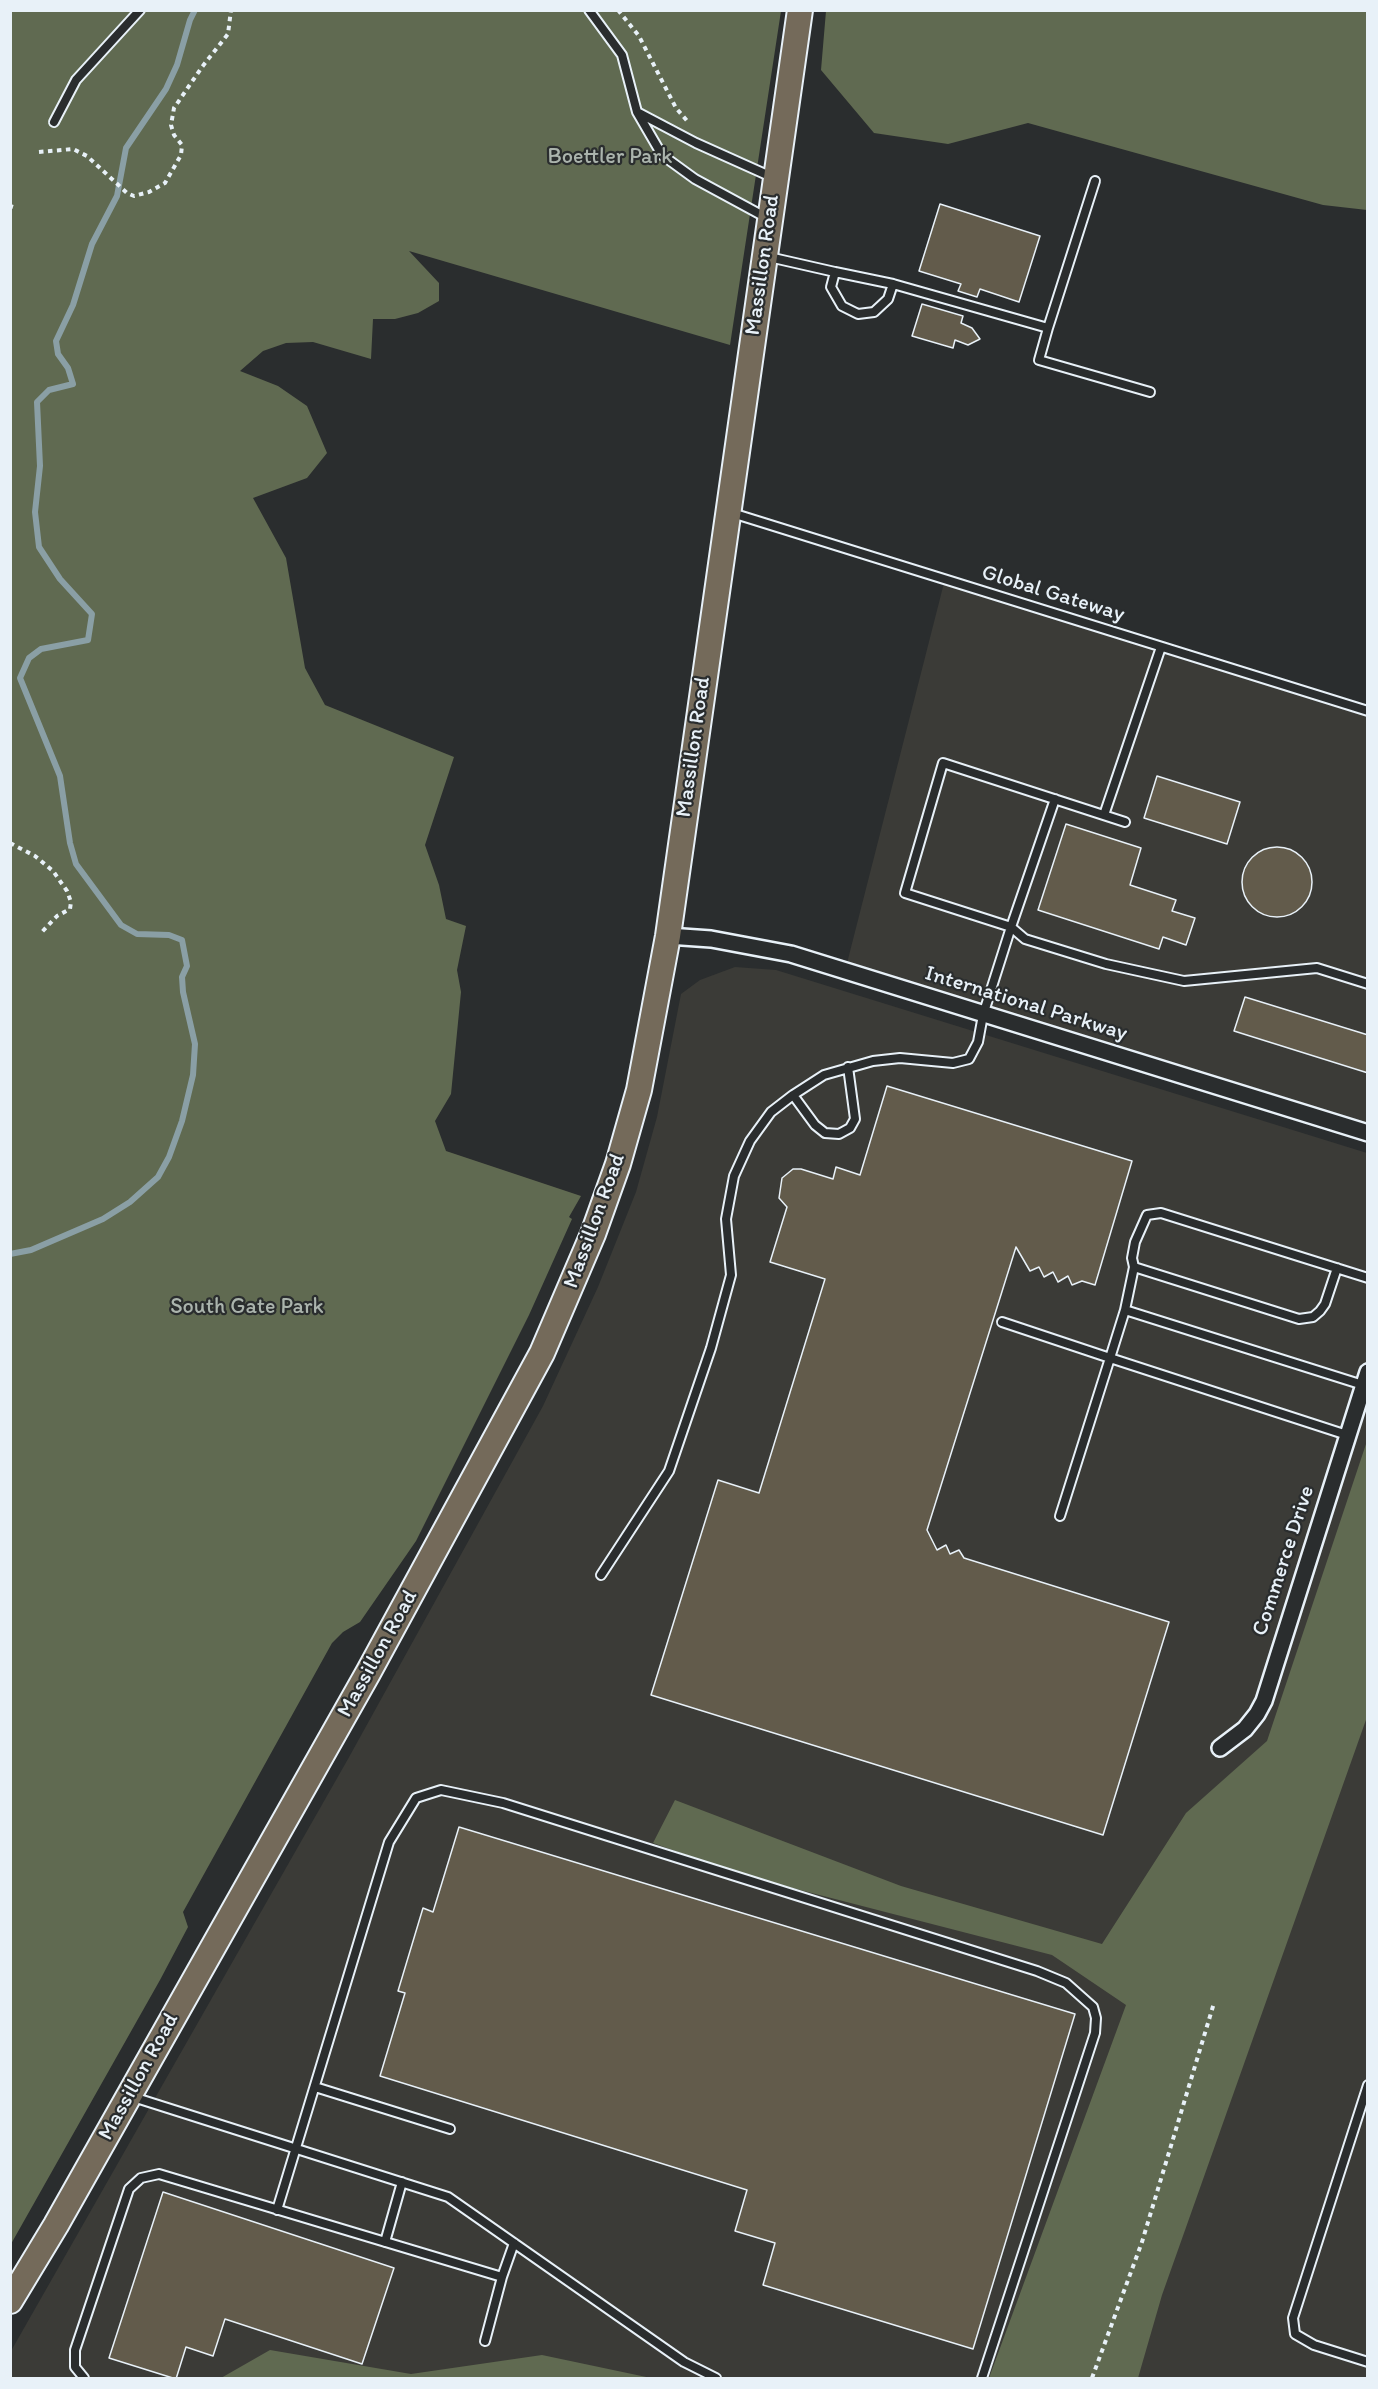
<!DOCTYPE html>
<style>
body{margin:0}
#map{position:relative;width:1378px;height:2389px;overflow:hidden;background:#2a2d2e;font-family:Itim,sans-serif}
canvas{display:block}
.frame{position:absolute;inset:0;border:12px solid #e8f1f8;pointer-events:none}
</style>
<div id="map">
<canvas width="1378" height="2389"></canvas>
<div class="frame"></div>
</div>
<script>
const c = document.querySelector('canvas').getContext('2d');
c.lineJoin = 'round';
function fill(path, color) { c.fillStyle = color; c.fill(path, 'evenodd'); }
const toPath = rows => new Path2D(rows.map(r => 'M' + r).join(''));
function strokePath(path, color, width, dash) { c.strokeStyle = color; c.lineWidth = width; c.lineCap = dash ? 'butt' : 'round'; c.setLineDash(dash || []); c.stroke(path); }
function label(font, color, halo, rows, align = 'center') {
  c.font = font + ' Itim,sans-serif'; c.lineWidth = 4.5; c.setLineDash([]); c.textBaseline = 'middle'; c.strokeStyle = halo; c.fillStyle = color; for (const [text, x, y, turn = 0] of rows) {
    c.save(); c.translate(x, y); c.rotate((+turn || 0) * Math.PI / 180); c.textAlign = isNaN(turn) ? turn : align; if (halo) c.strokeText(text, 0, 0); c.fillText(text, 0, 0); c.restore();
  }
}
const built = toPath([
 [945,579,1367,711,1367,1133,845,971],
 [735,967,776,970,1367,1153,1367,2378,11,2378,11,2351,348,1759,543,1406,598,1287,636,1192,657,1117,681,994,700,980]
]);
const green = toPath([
 [11,11,781,11,730,345,409,251,439,283,439,301,418,313,395,319,373,319,371,359,313,342,286,343,263,351,240,371,278,386,307,406,327,453,307,478,253,498,286,558,305,668,325,705,454,757,425,845,439,885,446,919,466,926,457,970,461,992,451,1094,435,1121,446,1151,581,1196,569,1217,572,1219,529,1315,416,1541,360,1622,343,1632,332,1643,183,1912,188,1927,160,1980,11,2244],
 [826,11,1367,11,1367,210,1323,205,1028,123,948,144,874,133,821,70],
 [1367,1441,1367,1717,1162,2295,1138,2378,989,2378,1126,2005,1052,1955,742,1875,653,1843,675,1800,901,1886,1102,1944,1186,1813,1267,1741],
 [270,2350,411,2374,542,2355,651,2378,221,2378]
]);
const stream = toPath([
 [10,1254,31,1250,103,1219,130,1202,158,1177,169,1157,182,1121,193,1075,195,1044,183,992,182,977,187,966,182,940,169,935,137,934,121,925,76,864,70,843,60,776,20,678,29,658,41,649,88,640,92,614,60,579,39,547,35,512,40,466,37,402,49,390,73,384,68,368,58,354,56,341,73,305,92,244,117,196,126,148,166,89,177,65,190,20,195,10]
]);
const building = toPath([
 [940,204,1040,236,1019,302,980,289,977,297,958,291,961,284,919,271,940,204],
 [922,304,963,316,961,323,972,328,980,339,968,345,955,340,953,348,912,336,922,304],
 [1157,776,1240,802,1227,844,1144,818,1157,776],
 [1066,824,1141,848,1130,885,1176,900,1172,911,1195,918,1186,945,1163,937,1159,949,1038,910,1066,824],
 '1242 882a35 35 0 1 1 70 0a35 35 0 1 1-70 0Z',
 [1245,997,1368,1035,1368,1073,1234,1031,1245,997],
 [887,1086,1132,1161,1095,1285,1082,1281,1072,1285,1068,1276,1058,1282,1053,1272,1044,1277,1039,1267,1030,1271,1016,1247,927,1530,937,1550,946,1545,950,1554,959,1550,964,1558,1169,1622,1103,1835,651,1695,718,1480,759,1493,825,1279,770,1262,787,1207,779,1198,782,1178,793,1169,801,1169,833,1179,836,1167,860,1175,887,1086],
 [459,1827,1075,2014,973,2349,763,2285,775,2243,735,2231,747,2190,380,2076,405,1993,398,1991,423,1908,433,1912,459,1827],
 [163,2192,394,2268,362,2364,225,2319,213,2356,186,2347,176,2379,109,2358,163,2192]
]);
const path = toPath([
 [618,10,639,36,676,108,689,123],
 [39,152,73,149,87,156,127,193,134,196,149,192,165,183,181,155,182,145,174,135,171,125,174,108,202,67,228,34,231,10],
 [10,206,13,207],
 [10,843,35,856,53,871,67,891,71,902,70,909,57,916,41,933],
 [1092,2378,1142,2242,1214,2003]
]);
const lane = toPath([
 [589,10,622,55,637,112,662,155,695,179,767,218],
 [639,113,696,143,774,178],
 [54,122,76,80,140,10],
 [769,257,835,272,831,287,842,306,858,314,874,312,888,299,893,284,1048,328,1039,360,1150,392],
 [835,272,893,284],
 [1048,328,1095,181],
 [732,513,1368,711],
 [1055,799,1011,927,1025,939,1106,964,1184,981,1317,968,1368,984],
 [1104,815,1161,647],
 [793,1095,815,1125,825,1133,839,1134,850,1128,855,1119,848,1067],
 [1134,1267,1299,1319,1313,1317,1320,1311,1325,1304,1337,1268],
 [1125,1310,1110,1358,1347,1435],
 [1002,1322,1110,1358,1060,1516],
 [1363,1385,1125,1310,1134,1267,1132,1258,1135,1242,1147,1215,1161,1213,1368,1278],
 [601,1575,669,1471,711,1348,731,1275,726,1219,734,1176,750,1141,771,1112,793,1095,824,1075,873,1061,900,1058,953,1063,969,1059,978,1042,983,1015,1011,927,905,893,943,763,1125,822],
 [1368,2085,1293,2318,1295,2334,1314,2345,1368,2362],
 [315,2087,450,2129],
 [133,2097,448,2197,684,2362,716,2378],
 [277,2210,389,1842,416,1798,441,1790,503,1803,1037,1971,1066,1983,1093,2007,1096,2018,1095,2033,982,2378],
 [385,2242,402,2182],
 [502,2277,514,2243],
 [84,2378,75,2367,75,2350,129,2189,141,2178,159,2174,502,2277,485,2341]
]);
const street = toPath([
 [668,936,711,939,791,954,1368,1133],
 [1220,1748,1245,1729,1257,1714,1264,1701,1368,1372]
]);
const primary = toPath([
 [10,2301,56,2225,368,1673,542,1353,593,1234,618,1164,639,1090,668,936,800,10]
]);
const parkNames = [
 ["Boettler Park",610,157],
 ["South Gate Park",247,1307]
];
const streetNames = [
 ["Massillon Road",763,265,-82],
 ["Global Gateway",1053,594,17],
 ["Massillon Road",694,747,-82],
 ["International Parkway",1026,1004,17],
 ["Massillon Road",595,1221,-70],
 ["Commerce Drive",1284,1561,-72],
 ["Massillon Road",378,1654,-61],
 ["Massillon Road",139,2077,-61]
];
fill(built, '#3b3b37');
fill(green, '#606a51');
strokePath(stream, '#8a9fa5', 6);
fill(building, '#625b4b');
strokePath(building, '#e8f1f8', 1.5);
strokePath(lane, '#e8f1f8', 12);
strokePath(street, '#e8f1f8', 20);
strokePath(primary, '#e8f1f8', 28);
strokePath(path, '#e8f1f8', 4, [4.5, 4.5]);
strokePath(lane, '#2a2d2e', 8);
strokePath(street, '#2a2d2e', 15);
strokePath(primary, '#746a5a', 24);
label('22px', '#abb4ad', '#2a2d2e', parkNames);
label('22px', '#e8f1f8', '#2a2d2e', streetNames);
</script>
